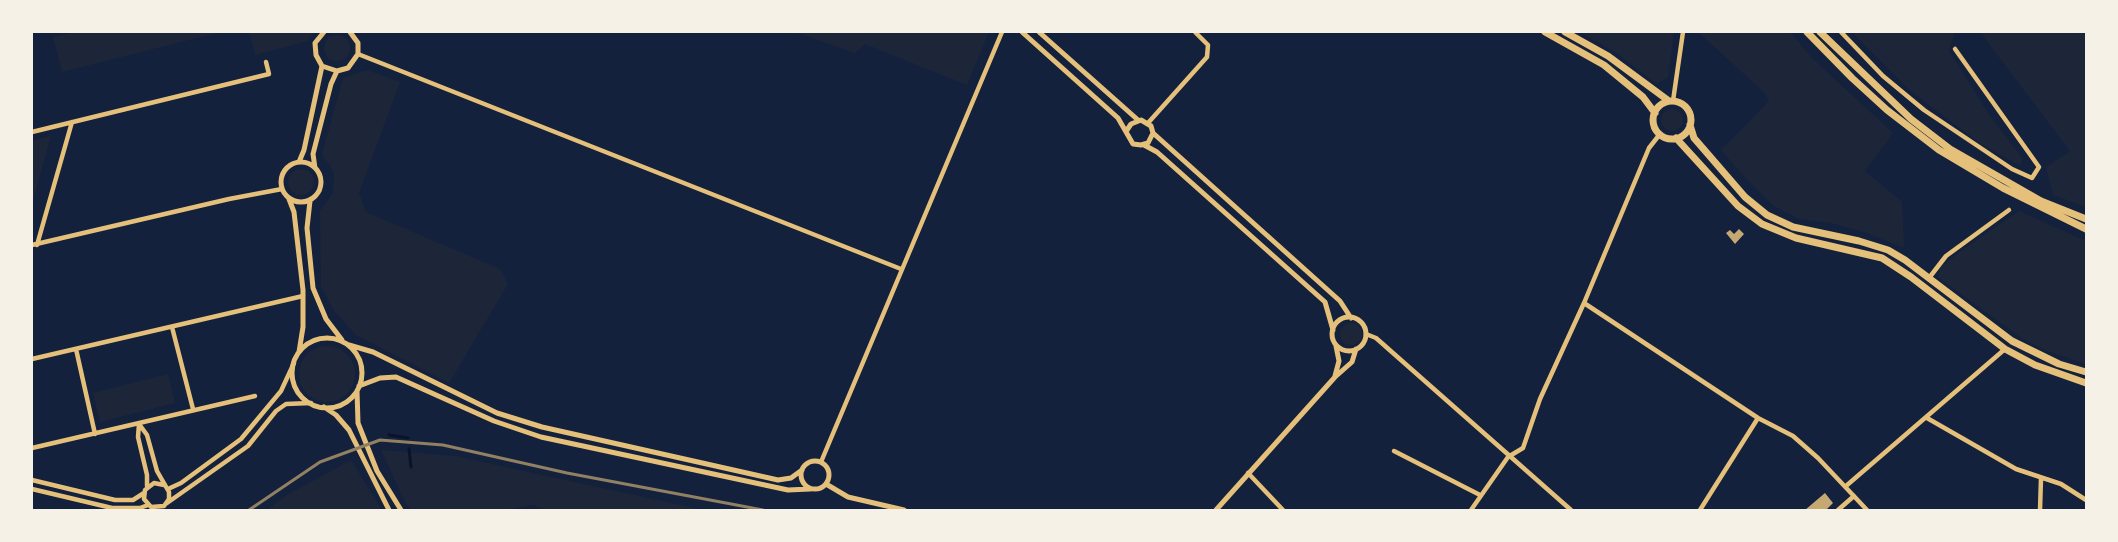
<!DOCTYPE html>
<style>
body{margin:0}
#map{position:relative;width:2118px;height:542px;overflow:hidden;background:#14213d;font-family:"Space Grotesk",sans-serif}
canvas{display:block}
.frame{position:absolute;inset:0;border:33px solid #f6f1e7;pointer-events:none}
</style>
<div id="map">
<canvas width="2118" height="542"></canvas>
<div class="frame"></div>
</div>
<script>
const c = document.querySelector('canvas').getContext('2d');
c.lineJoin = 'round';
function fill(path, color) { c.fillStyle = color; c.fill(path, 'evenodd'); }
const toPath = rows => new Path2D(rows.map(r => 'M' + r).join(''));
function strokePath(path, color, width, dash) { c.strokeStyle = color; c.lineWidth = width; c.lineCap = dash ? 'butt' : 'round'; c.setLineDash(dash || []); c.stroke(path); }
const green = toPath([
 [75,32,221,32,62,72,53,37],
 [249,32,313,32,308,41,255,55],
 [795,32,989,32,967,85,865,44,855,53],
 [1580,32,1674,32,1668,77,1657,84,1615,52],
 [1698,32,1790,32,1812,58,1893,133,1865,171,1902,202,1904,248,1864,232,1831,223,1799,219,1774,206,1749,182,1721,150,1769,101,1765,93],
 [1852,32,1955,32,1949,51,1992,119,2023,159,2020,166,1981,144,1912,92],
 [1980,32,2086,32,2086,207,2053,195,2046,167,2070,151],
 '324 48a13 13 0 1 1 26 0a13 13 0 1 1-26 0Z',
 [363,71,370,71,400,82,359,193,366,212,500,269,508,284,449,383,356,335,334,311,321,286,320,211,333,193,334,172,322,154,343,78],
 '1661 120a11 11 0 1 1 22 0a11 11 0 1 1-22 0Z',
 [51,136,32,204,32,141],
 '288 182a13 13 0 1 1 26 0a13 13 0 1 1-26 0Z',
 [2019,211,2086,241,2086,364,2047,351,2023,339,1938,277,1941,267,1958,253],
 '1340 334a11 11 0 1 1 22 0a11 11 0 1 1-22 0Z',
 '299 374a28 28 0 1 1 56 0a28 28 0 1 1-56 0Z',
 [168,374,175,403,100,422,93,393],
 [381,450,455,456,703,510,544,510,534,505,506,510,412,510,406,504],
 [351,460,382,510,267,510,287,495]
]);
const stream = toPath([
 [389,435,408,438],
 [409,449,411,467]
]);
const building = toPath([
 [1739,229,1744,234,1735,244,1726,233,1730,230,1734,234],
 [1825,493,1833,503,1827,509,1829,510,1805,510]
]);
const minor = toPath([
 [1841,32,1883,76,1924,110,2012,169,2032,178,2039,167,1955,49],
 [358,54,901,269],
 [1673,101,1683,32],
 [1148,123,1207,57,1208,45,1195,32],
 [32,132,269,74,266,62],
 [32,245,229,199,282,189],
 [37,245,72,122],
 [1929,278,1946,256,2009,210],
 [1584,303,1758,418,1793,436,1818,458,1867,510],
 [172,327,193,409],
 [1366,334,1376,338,1571,510],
 [76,349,95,434],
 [32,359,303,296],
 [1927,418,2016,469,2061,484,2086,500],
 [139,424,147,435,157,471,169,492,169,499,164,506,151,507,144,499,145,490,154,483,164,485],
 [139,424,138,437,147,475,147,486],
 [32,448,255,396],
 [1394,451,1480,495],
 [1508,457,1523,448,1540,399,1584,303,1649,148,1660,134],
 [821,462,1002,32],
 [1248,473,1283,510],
 [32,480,115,500,133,500,144,493],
 [1846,486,2005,349],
 [32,489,112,508,140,508,148,505],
 [168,489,181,483,241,439,281,391,294,363],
 [167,503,248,446,276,411,286,404,311,403],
 [1471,510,1508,457],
 [1700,510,1758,418],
 [1838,510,1854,496],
 [2040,510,2041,478]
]);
const tertiary = toPath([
 [324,32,315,43,316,55,322,66,337,71,348,68,358,54,358,43,350,32],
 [1022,32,1118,118,1133,144,1141,145,1148,143,1153,133,1151,126,1141,120,1131,124,1127,130],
 [1039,32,1138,120],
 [1153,133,1340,301,1351,318],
 [1144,145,1157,152,1325,302,1333,330],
 '281 182a20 20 0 1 1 40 0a20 20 0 1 1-40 0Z',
 [299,162,304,150,322,66],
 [315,168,313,154,331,84,337,71],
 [289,199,294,212,303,290,303,327,299,352],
 [310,201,307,228,313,288,326,319,342,340],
 '1332 334a17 17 0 1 1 34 0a17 17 0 1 1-34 0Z',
 '292 373a35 35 0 1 1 70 0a35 35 0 1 1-70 0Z',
 [349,345,373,352,497,413,542,427,778,480,791,478,802,470],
 [1335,376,1339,361,1336,346],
 [359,386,380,378,396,377,494,421,541,437,788,490,810,489],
 [357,391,358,423,377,471,401,510],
 [324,407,336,415,349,430,389,510],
 '801 475a14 14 0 1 1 28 0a14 14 0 1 1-28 0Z',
 [826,484,848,497,904,510],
 [1216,510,1335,377,1352,362,1356,349]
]);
const primary = toPath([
 [1545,32,1604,65,1643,97,1655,113],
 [1565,32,1608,56,1669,101],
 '1653 120a19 19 0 1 1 38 0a19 19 0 1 1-38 0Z',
 [1690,125,1694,138,1745,197,1767,215,1793,227,1859,241,1888,250,1905,260,2012,341,2059,364,2086,372],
 [1676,138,1738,206,1762,224,1796,238,1882,258,1911,277,2005,349,2035,365,2086,383]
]);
const trunk = toPath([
 [1807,32,1852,78,1887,110,1939,150,2003,188,2086,229],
 [1820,32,1911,119,1950,149,2041,201,2086,219]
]);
const rail = toPath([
 [249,510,320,462,380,440,443,445,567,473,763,510]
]);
fill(green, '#1d2539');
strokePath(stream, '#0b132b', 3);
fill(building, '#c6a872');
strokePath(minor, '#e5c07b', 4.5);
strokePath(tertiary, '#e5c07b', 5);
strokePath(primary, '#e5c07b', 7);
strokePath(trunk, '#e5c07b', 7);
strokePath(rail, '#918062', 3);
</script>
